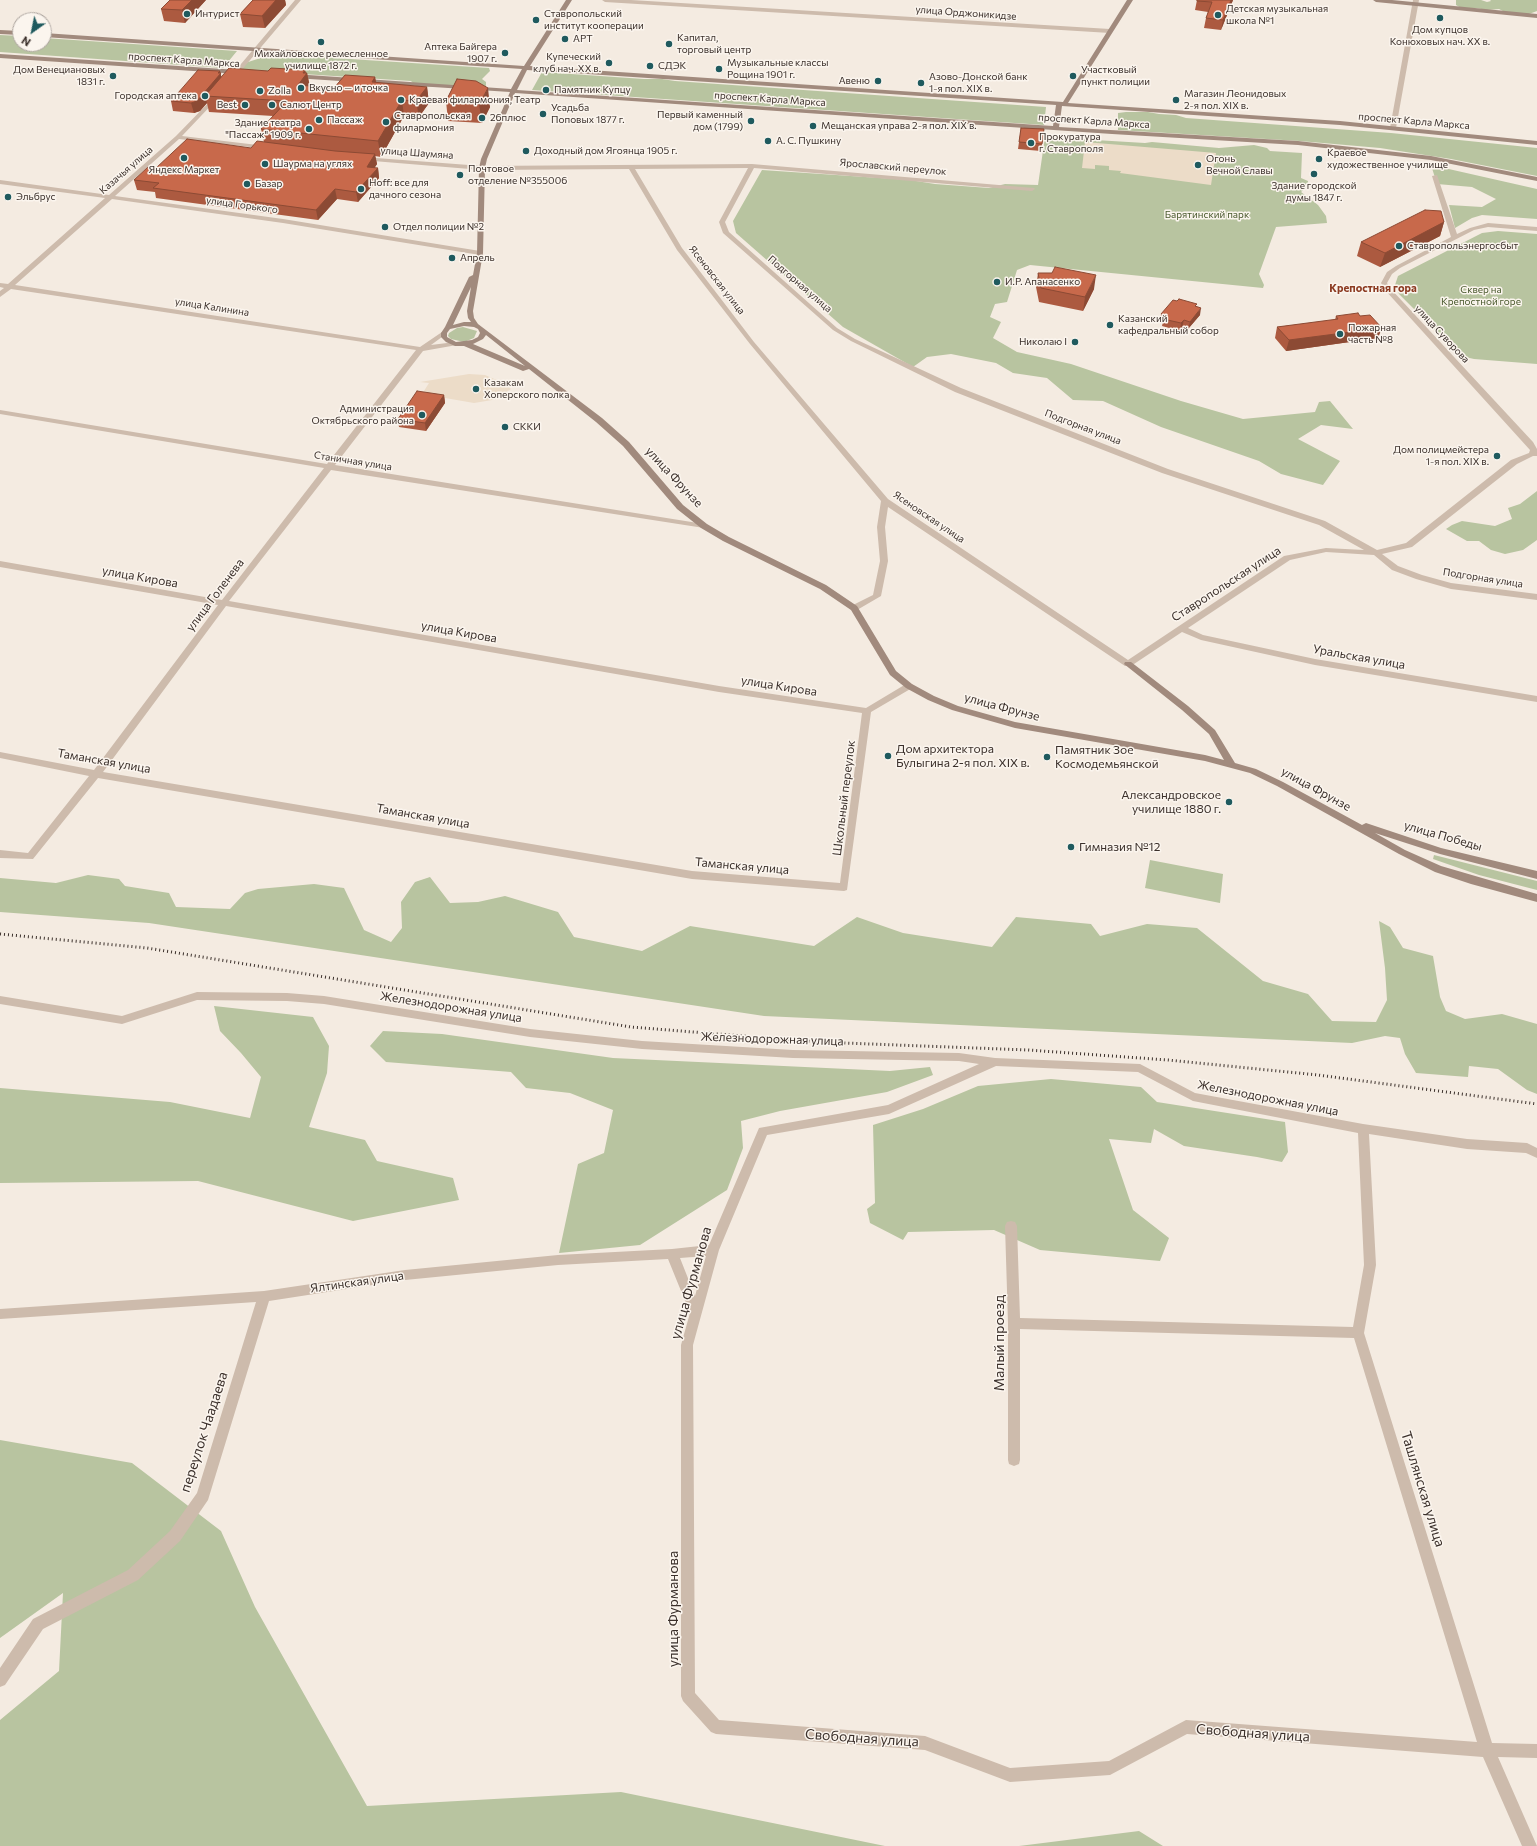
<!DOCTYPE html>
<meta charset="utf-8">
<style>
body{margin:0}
#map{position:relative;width:1537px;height:1846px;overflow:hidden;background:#f4ebe1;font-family:Commissioner,sans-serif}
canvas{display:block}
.north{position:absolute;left:12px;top:12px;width:40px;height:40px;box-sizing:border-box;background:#fbf5ee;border:1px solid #aea6a0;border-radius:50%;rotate:213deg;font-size:11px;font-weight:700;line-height:16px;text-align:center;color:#3b302b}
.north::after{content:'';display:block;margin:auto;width:14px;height:18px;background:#1f5a5e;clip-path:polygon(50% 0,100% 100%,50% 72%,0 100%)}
</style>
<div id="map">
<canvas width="1537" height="1846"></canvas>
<div class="north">N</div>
</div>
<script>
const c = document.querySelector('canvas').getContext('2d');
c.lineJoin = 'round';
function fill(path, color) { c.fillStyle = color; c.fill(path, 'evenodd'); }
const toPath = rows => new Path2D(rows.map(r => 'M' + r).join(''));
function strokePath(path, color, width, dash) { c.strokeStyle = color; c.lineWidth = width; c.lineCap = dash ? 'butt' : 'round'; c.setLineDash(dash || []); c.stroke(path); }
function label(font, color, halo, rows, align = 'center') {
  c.font = font + ' Commissioner,sans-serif'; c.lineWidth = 3; c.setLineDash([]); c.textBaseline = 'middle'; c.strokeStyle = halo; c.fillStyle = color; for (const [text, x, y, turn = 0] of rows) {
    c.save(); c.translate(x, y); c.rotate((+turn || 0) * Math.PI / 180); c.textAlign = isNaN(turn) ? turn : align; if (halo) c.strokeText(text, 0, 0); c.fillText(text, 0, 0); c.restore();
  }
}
const green = toPath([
 [1456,0,1481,0,1487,2,1491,1,1490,0,1537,0,1537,11,1529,14,1505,12,1499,9,1487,10,1476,8,1461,8,1456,5],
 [0,35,20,36,20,44,44,44,44,38,237,51,223,68,0,52],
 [273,54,489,68,490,71,482,79,486,82,486,89,453,86,421,87,416,86,411,81,241,70,242,64],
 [542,72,644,79,662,79,675,81,1046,107,1044,125,532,90],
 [1126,112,1148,112,1159,114,1176,115,1186,118,1391,133,1537,148,1537,176,1451,159,1380,148,1300,141,1118,130,1118,113],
 [1045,137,1145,143,1152,142,1219,148,1254,145,1267,148,1270,151,1302,153,1301,178,1308,181,1308,186,1301,192,1318,205,1326,216,1327,223,1276,227,1259,274,1264,285,1263,288,1030,265,1017,270,1007,302,995,304,990,317,1001,322,993,338,1017,352,1071,364,1181,401,1243,419,1315,412,1319,402,1330,401,1353,429,1321,425,1298,439,1340,461,1323,485,1281,474,1259,461,1161,427,1103,401,1073,400,1047,378,1013,373,996,363,951,354,927,357,913,367,843,327,736,233,733,221,762,170,910,180,935,184,989,188,1005,184,1038,185],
 [1431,165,1537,189,1537,219,1482,215,1472,218,1455,228,1449,205,1482,207,1496,199,1472,187,1437,184],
 [1498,231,1537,234,1537,364,1474,359,1461,356,1399,294,1395,285,1398,276,1482,233],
 [463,327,477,331,474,338,464,342,451,339,448,336,449,333,457,328],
 [1537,491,1537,540,1523,550,1505,554,1491,550,1479,541,1467,541,1446,529,1452,525,1462,521,1495,526,1512,519,1508,508,1520,504],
 [1434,855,1537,881,1537,890,1479,875,1433,859],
 [1150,860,1223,874,1220,903,1145,888],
 [88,875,119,879,125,886,169,893,176,907,230,909,245,893,258,889,314,884,344,888,364,930,391,942,402,928,401,902,415,882,430,877,450,903,478,902,505,896,558,912,574,937,642,951,690,926,814,946,857,917,903,933,992,947,1016,917,1091,924,1100,936,1147,924,1197,928,1263,981,1308,994,1332,1021,1376,1022,1387,1000,1385,968,1379,921,1390,927,1403,948,1433,956,1440,997,1446,1011,1465,1019,1502,1014,1537,1024,1537,1094,1527,1090,1498,1069,1469,1066,1468,1077,1416,1073,1405,1054,1400,1038,1385,1036,1352,1043,764,1016,149,923,0,912,0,878,56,883],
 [214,1006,313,1017,329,1046,327,1073,309,1127,365,1140,377,1161,453,1178,459,1200,353,1221,198,1181,0,1183,0,1088,170,1102,250,1118,261,1077,241,1053,220,1031],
 [383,1031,442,1034,613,1058,890,1071,930,1067,933,1075,887,1092,780,1111,741,1121,743,1148,727,1190,640,1245,559,1253,578,1164,604,1153,613,1110,570,1093,526,1088,511,1072,386,1062,370,1046],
 [1051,1079,1141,1087,1157,1102,1285,1122,1288,1152,1282,1162,1257,1157,1184,1146,1154,1129,1151,1143,1109,1139,1133,1210,1169,1238,1160,1261,1040,1250,994,1230,908,1232,903,1240,870,1223,867,1209,875,1203,873,1125,923,1109,978,1086],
 [0,1440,132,1463,221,1531,255,1607,367,1806,621,1792,885,1846,0,1846,0,1720,59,1671,63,1593,0,1638],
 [1139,1831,1163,1846,1019,1846]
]);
const plaza = toPath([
 [1085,142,1216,153,1211,185,1120,173,1121,171,1109,170,1109,166,1095,165,1095,169,1082,168],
 [469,374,485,375,499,381,511,389,492,400,474,403,422,394,429,383,420,382]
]);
const street = toPath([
 [295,0,301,0,234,79,230,79,230,77,295,0],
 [602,0,631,0,1110,29,1113,31,1110,33,605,2,602,0],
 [1413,0,1419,0,1396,128,1393,130,1390,128,1413,0],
 [216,95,219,97,218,98,182,136,266,146,268,147,268,149,179,139,115,196,283,219,480,251,483,253,480,255,283,223,112,199,15,285,420,347,442,332,446,332,446,334,431,345,455,342,457,343,457,345,423,351,335,465,704,524,708,526,704,528,331,470,229,601,719,686,866,708,906,684,912,684,913,686,912,688,871,712,847,890,844,891,692,879,98,778,33,859,0,858,0,850,28,853,89,776,0,758,0,752,94,770,218,605,0,567,0,561,222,600,324,468,0,414,0,410,327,464,416,350,11,289,0,297,0,291,4,288,0,287,0,283,8,284,105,198,0,184,0,180,109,195,176,136,216,95],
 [226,606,719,692,862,713,840,883,692,871,103,772,226,606],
 [363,157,482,166,752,164,1034,188,1035,189,1032,191,754,168,725,222,729,232,837,328,855,339,961,388,1168,469,1325,521,1377,550,1406,543,1511,460,1529,453,1530,450,1385,290,1381,283,1387,272,1396,266,1451,237,1432,176,1437,175,1457,234,1470,228,1488,223,1537,227,1537,231,1488,227,1474,230,1400,268,1392,274,1387,283,1390,288,1533,442,1537,449,1537,456,1533,456,1517,464,1412,547,1382,554,1398,566,1422,575,1451,583,1537,594,1537,600,1451,589,1416,579,1392,570,1374,555,1326,552,1290,560,1188,628,1203,635,1315,659,1537,696,1537,702,1315,665,1201,640,1182,632,1131,666,1125,666,888,507,885,527,888,561,881,596,857,610,851,610,851,606,873,595,880,561,877,527,881,501,750,344,677,250,629,169,482,170,361,160,361,158,363,157],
 [748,168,719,222,723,233,833,330,851,341,955,392,1162,473,1319,525,1364,550,1326,548,1284,556,1128,660,888,499,754,342,682,248,635,169,748,168],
 [197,992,287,993,324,996,530,1029,642,1041,793,1050,959,1053,995,1058,1140,1064,1195,1093,1363,1124,1467,1139,1527,1143,1537,1148,1537,1158,1526,1153,1467,1149,1369,1134,1376,1265,1364,1333,1492,1743,1537,1744,1537,1758,1498,1757,1537,1846,1522,1846,1483,1757,1187,1734,1110,1775,1010,1782,925,1750,716,1734,711,1732,683,1701,681,1696,681,1345,690,1313,668,1259,558,1265,405,1280,269,1301,208,1500,180,1541,138,1580,43,1629,5,1685,0,1687,0,1668,33,1619,128,1570,170,1531,197,1493,256,1302,0,1319,0,1309,264,1291,405,1270,558,1255,672,1249,709,1245,759,1128,888,1105,979,1064,959,1061,793,1058,642,1049,530,1037,324,1004,287,1001,197,1000,122,1024,0,1004,0,996,122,1016,197,992],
 [996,1066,1138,1072,1193,1101,1358,1133,1364,1265,1353,1327,1020,1318,1017,1226,1015,1222,1011,1221,1007,1222,1005,1226,1008,1323,1008,1460,1009,1464,1014,1466,1019,1464,1020,1460,1020,1329,1354,1338,1477,1742,1186,1720,1109,1761,1010,1768,925,1736,719,1720,695,1693,693,1345,719,1250,767,1135,889,1114,996,1066],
 [706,1256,695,1296,680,1258,706,1256]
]);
const secondary = toPath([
 [566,0,572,0,530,66,1063,102,1127,0,1133,0,1068,103,1340,121,1537,141,1537,145,1340,125,1062,106,1059,127,1298,141,1431,156,1537,177,1537,181,1431,160,1298,145,1112,134,515,93,487,159,485,168,483,253,473,311,474,318,478,324,602,418,629,442,683,505,707,524,729,537,826,585,857,606,896,671,912,684,934,696,958,706,1015,722,1205,755,1224,760,1209,734,1182,710,1124,664,1125,662,1131,662,1188,706,1215,730,1235,763,1256,769,1283,782,1362,825,1366,823,1441,848,1537,871,1537,879,1440,854,1375,833,1405,850,1441,866,1537,894,1537,902,1471,884,1435,872,1399,854,1277,786,1250,773,1205,761,1015,728,952,710,928,700,906,688,890,675,851,610,820,589,723,541,701,528,677,509,623,446,596,422,529,369,523,371,464,346,455,346,446,342,441,337,441,333,445,327,469,277,473,275,477,253,479,168,481,159,510,92,294,78,291,76,294,74,511,89,522,69,44,37,44,33,524,66,566,0],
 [527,70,1056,105,1053,126,517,90,527,70],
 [471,287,467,311,468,318,471,322,464,322,453,325,471,287],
 [464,326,474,327,478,329,480,333,478,337,472,340,456,342,447,337,447,333,450,329,464,326],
 [486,335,525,366,473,344,483,339,486,335],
 [1373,0,1392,0,1537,14,1537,18,1376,2,1373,0],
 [0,30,20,31,20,35,0,34,0,30],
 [0,54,238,70,241,72,238,74,0,58,0,54]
]);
const rail = toPath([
 [0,934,147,948,631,1027,818,1042,1028,1050,1168,1060,1318,1075,1537,1104]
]);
const wall = toPath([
 [206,0,185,23,164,21,161,9],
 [253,0,285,0,286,5,265,28,243,27,240,14],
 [1197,0,1233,0,1221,30,1204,28,1206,18,1208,12,1195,10],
 [305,70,306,73,307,73,310,86,334,88,375,77,376,83,427,87,429,103,419,117,404,116,381,157,375,156,377,164,374,168,378,168,379,178,358,202,337,199,318,220,156,198,155,192,137,190,134,180,156,168,251,148,264,142,261,129,273,116,209,112,207,103,200,111,194,113,173,111,171,101,220,71,221,77,268,71],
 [457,79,490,107,482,123,448,121,446,101],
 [1021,128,1044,129,1041,151,1018,149],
 [1444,222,1440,236,1380,267,1357,256,1361,242],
 [1038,273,1052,273,1094,289,1083,311,1039,302,1036,287],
 [1196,306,1200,315,1188,329,1182,328,1180,331,1162,326,1163,322,1160,321,1161,314],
 [1336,316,1360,316,1378,338,1286,351,1275,338,1277,327,1335,320],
 [444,395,445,403,426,431,399,427,398,419]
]);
const shadedWall = toPath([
 [192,0,206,0,185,23,182,10],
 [276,0,285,0,286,5,265,28,262,16],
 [1231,0,1233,0,1221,30,1223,20],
 [305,70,306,75,307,73,310,89,298,85,303,73],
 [220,71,223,83,205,96,207,103,200,111,194,113,191,103],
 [375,77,378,93,372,82],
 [427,87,429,103,419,117,416,101],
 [488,88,490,107,482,123,479,104],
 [402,100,404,116,381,157,378,141],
 [375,154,377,164,369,177,367,167],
 [378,168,379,178,358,202,356,192],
 [335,189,337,199,318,220,316,210],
 [1444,222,1440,236,1380,267,1385,253],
 [1096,275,1094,289,1083,311,1085,297],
 [1201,308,1200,315,1188,329,1190,322],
 [1184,320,1182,328,1180,331,1181,323],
 [1382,328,1378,338,1286,351,1289,340],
 [444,395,445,403,426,431,425,423]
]);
const building = toPath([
 [170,0,192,0,182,10,161,9,170,0],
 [253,0,276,0,262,16,240,14,253,0],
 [1197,0,1231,0,1223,20,1206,18,1212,2,1197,1,1197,0],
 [229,68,268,71,271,68,305,70,303,73,307,73,298,85,334,88,345,75,375,77,372,82,427,87,416,101,402,100,378,141,261,129,287,101,205,96,229,68],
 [198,70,220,71,218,73,221,73,197,101,191,103,171,101,198,70],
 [457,79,476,81,488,88,479,104,446,101,457,79],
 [1021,128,1044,129,1042,144,1019,142,1021,128],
 [187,139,251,148,257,141,335,151,375,154,367,167,378,168,356,192,335,189,316,210,153,188,159,183,134,180,148,167,156,168,187,139],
 [1425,210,1441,211,1444,222,1385,253,1361,242,1425,210],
 [1055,267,1096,275,1085,297,1041,288,1038,273,1052,273,1055,267],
 [1179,299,1197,304,1195,306,1201,308,1190,322,1184,320,1181,323,1163,319,1166,315,1161,314,1173,300,1177,301,1179,299],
 [1358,313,1360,316,1370,315,1382,328,1289,340,1277,327,1338,319,1336,316,1358,313],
 [417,391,444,395,425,423,398,419,417,391]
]);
const markers = [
 [187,14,4,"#1f5a5e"],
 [1218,15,4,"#1f5a5e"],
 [1440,18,4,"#1f5a5e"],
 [536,20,4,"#1f5a5e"],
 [565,39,4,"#1f5a5e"],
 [321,42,4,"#1f5a5e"],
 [669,44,4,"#1f5a5e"],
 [505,53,4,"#1f5a5e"],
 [609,63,4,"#1f5a5e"],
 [650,66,4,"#1f5a5e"],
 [719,69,4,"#1f5a5e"],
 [113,76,4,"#1f5a5e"],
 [1073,76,4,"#1f5a5e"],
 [878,81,4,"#1f5a5e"],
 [921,83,4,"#1f5a5e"],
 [301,88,4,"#1f5a5e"],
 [546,90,4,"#1f5a5e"],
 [260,91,4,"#1f5a5e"],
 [205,96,4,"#1f5a5e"],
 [401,100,4,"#1f5a5e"],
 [1176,100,4,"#1f5a5e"],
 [245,105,4,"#1f5a5e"],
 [272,105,4,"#1f5a5e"],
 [543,114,4,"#1f5a5e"],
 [482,118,4,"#1f5a5e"],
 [319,120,4,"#1f5a5e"],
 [751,121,4,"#1f5a5e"],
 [386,122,4,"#1f5a5e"],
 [813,126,4,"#1f5a5e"],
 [309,129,4,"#1f5a5e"],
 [768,141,4,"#1f5a5e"],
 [1031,143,4,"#1f5a5e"],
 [526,151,4,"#1f5a5e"],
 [184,158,4,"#1f5a5e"],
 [1319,159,4,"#1f5a5e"],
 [265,164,4,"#1f5a5e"],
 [1198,165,4,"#1f5a5e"],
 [1314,174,4,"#1f5a5e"],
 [460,175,4,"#1f5a5e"],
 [247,184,4,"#1f5a5e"],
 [361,189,4,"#1f5a5e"],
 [8,197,4,"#1f5a5e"],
 [385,227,4,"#1f5a5e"],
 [1399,246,4,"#1f5a5e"],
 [452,258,4,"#1f5a5e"],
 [997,282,4,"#1f5a5e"],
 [1110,325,4,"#1f5a5e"],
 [1340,334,4,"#1f5a5e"],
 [1075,342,4,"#1f5a5e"],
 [476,389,4,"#1f5a5e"],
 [422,415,4,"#1f5a5e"],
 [505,427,4,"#1f5a5e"],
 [1497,456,4,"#1f5a5e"],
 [888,756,4,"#1f5a5e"],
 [1047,757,4,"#1f5a5e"],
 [1229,802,4,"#1f5a5e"],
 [1071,847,4,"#1f5a5e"]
];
const farPoinames = [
 ["Детская музыкальная",1226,9],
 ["школа №1",1226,21],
 ["Интурист",195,14],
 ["Ставропольский",544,14],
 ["институт кооперации",544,26],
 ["Дом купцов",1440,30,"center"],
 ["Конюховых нач. ХХ в.",1440,42,"center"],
 ["Капитал,",677,38],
 ["торговый центр",677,50],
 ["АРТ",573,39],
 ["Аптека Байгера",497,47,"right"],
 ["1907 г.",497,59,"right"],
 ["Михайловское ремесленное",321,54,"center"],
 ["училище 1872 г.",321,66,"center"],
 ["Купеческий",601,57,"right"],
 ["клуб нач. ХХ в.",601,69,"right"],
 ["Музыкальные классы",727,63],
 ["Рощина 1901 г.",727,75],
 ["СДЭК",658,66],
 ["Дом Венециановых",105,70,"right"],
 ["1831 г.",105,82,"right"],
 ["Участковый",1081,70],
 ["пункт полиции",1081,82],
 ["Азово-Донской банк",929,77],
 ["1-я пол. XIX в.",929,89],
 ["Авеню",870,81,"right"],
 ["Вкусно — и точка",309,88],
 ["Памятник Купцу",554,90],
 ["Zolla",268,91],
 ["Магазин Леонидовых",1184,94],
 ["2-я пол. XIX в.",1184,106],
 ["Городская аптека",197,96,"right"],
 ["Краевая филармония, Театр",409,100],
 ["Best",237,105,"right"],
 ["Салют Центр",280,105],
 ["Усадьба",551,108],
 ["Поповых 1877 г.",551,120],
 ["Первый каменный",743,115,"right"],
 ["дом (1799)",743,127,"right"],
 ["Ставропольская",394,116],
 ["филармония",394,128],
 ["26плюс",490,118],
 ["Пассаж",327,120],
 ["Здание театра",301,123,"right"],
 ["\"Пассаж\" 1909 г.",301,135,"right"],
 ["Мещанская управа 2-я пол. XIX в.",821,126],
 ["Прокуратура",1039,137],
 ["г. Ставрополя",1039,149],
 ["А. С. Пушкину",776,141],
 ["Доходный дом Ягоянца 1905 г.",534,151],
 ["Краевое",1327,153],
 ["художественное училище",1327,165],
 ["Огонь",1206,159],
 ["Вечной Славы",1206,171],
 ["Шаурма на углях",273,164],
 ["Почтовое",468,169],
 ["отделение №355006",468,181],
 ["Яндекс Маркет",184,170,"center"],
 ["Hoff: все для",369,183],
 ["дачного сезона",369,195],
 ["Базар",255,184],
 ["Здание городской",1314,186,"center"],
 ["думы 1847 г.",1314,198,"center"],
 ["Эльбрус",16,197],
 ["Отдел полиции №2",393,227],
 ["Ставропольэнергосбыт",1407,246],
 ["Апрель",460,258],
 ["И.Р. Апанасенко",1005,282],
 ["Казанский",1118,319],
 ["кафедральный собор",1118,331],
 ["Пожарная",1348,328],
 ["часть №8",1348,340],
 ["Николаю I",1067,342,"right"],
 ["Казакам",484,383],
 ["Хоперского полка",484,395],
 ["Администрация",414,409,"right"],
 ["Октябрьского района",414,421,"right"],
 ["СККИ",513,427],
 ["Дом полицмейстера",1489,450,"right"],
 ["1-я пол. XIX в.",1489,462,"right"]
];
const farStreetnames = [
 ["улица Орджоникидзе",966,13,4],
 ["проспект Карла Маркса",184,60,4],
 ["проспект Карла Маркса",770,99,4],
 ["проспект Карла Маркса",1094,121,4],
 ["проспект Карла Маркса",1414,121,5],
 ["улица Шаумяна",417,153,4],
 ["Ярославский переулок",893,167,5],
 ["Казачья улица",126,170,-41],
 ["улица Горького",242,205,8],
 ["Ясеновская улица",717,280,52],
 ["Подгорная улица",800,284,41],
 ["улица Калинина",212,307,9],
 ["улица Суворова",1442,334,47],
 ["Подгорная улица",1083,427,21],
 ["Станичная улица",353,461,9],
 ["Ясеновская улица",929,517,34],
 ["Подгорная улица",1483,578,9]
];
const farParknames = [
 ["Барятинский парк",1207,215],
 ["Сквер на",1481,290],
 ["Крепостной горе",1481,302]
];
const farNeighbourhoodnames = [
 ["Крепостная гора",1373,288]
];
const streetNames = [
 ["улица Фрунзе",674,477,47],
 ["улица Кирова",140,577,10],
 ["Ставропольская улица",1226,584,-33],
 ["улица Голенева",215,595,-53],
 ["улица Кирова",459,632,10],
 ["Уральская улица",1359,657,10],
 ["улица Кирова",779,686,9],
 ["улица Фрунзе",1002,707,15],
 ["Таманская улица",104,761,10],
 ["улица Фрунзе",1316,789,29],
 ["Школьный переулок",844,798,-83],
 ["Таманская улица",423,816,10],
 ["улица Победы",1443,836,16],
 ["Таманская улица",742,866,5],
 ["Железнодорожная улица",451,1007,9],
 ["Железнодорожная улица",772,1039,2],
 ["Железнодорожная улица",1268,1098,11],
 ["Ялтинская улица",357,1282,-8]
];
const poiNames = [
 ["Дом архитектора",896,749],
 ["Булыгина 2-я пол. XIX в.",896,763],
 ["Памятник Зое",1055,750],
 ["Космодемьянской",1055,764],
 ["Александровское",1221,795,"right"],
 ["училище 1880 г.",1221,809,"right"],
 ["Гимназия №12",1079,847]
];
const nearStreetnames = [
 ["улица Фурманова",691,1283,-74],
 ["Малый проезд",999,1343,-90],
 ["переулок Чаадаева",204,1432,-72],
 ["Ташлянская улица",1423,1489,73],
 ["улица Фурманова",673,1609,-90],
 ["Свободная улица",1253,1733,4],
 ["Свободная улица",862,1738,4]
];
fill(green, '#b8c4a0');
fill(plaza, '#ecdcc8');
fill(street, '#cdbbac');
fill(secondary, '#a18a7d');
strokePath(rail, '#3b302b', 3, [1, 3]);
fill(wall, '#ac5a40');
fill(shadedWall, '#8c4a34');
fill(building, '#c8694b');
strokePath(building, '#8c4a34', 1);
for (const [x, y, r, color] of markers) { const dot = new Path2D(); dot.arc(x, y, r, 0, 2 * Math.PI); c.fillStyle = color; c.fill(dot); strokePath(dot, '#fbf5ee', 1.5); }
label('10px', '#3b302b', '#fbf5ee', farPoinames, 'left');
label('10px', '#3b302b', '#fbf5ee', farStreetnames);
label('10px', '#4a5a2e', '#fbf5ee', farParknames);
label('bold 11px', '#8c3b22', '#fbf5ee', farNeighbourhoodnames);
label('12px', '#3b302b', '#fbf5ee', streetNames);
label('12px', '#3b302b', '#fbf5ee', poiNames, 'left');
label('14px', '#3b302b', '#fbf5ee', nearStreetnames);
</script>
